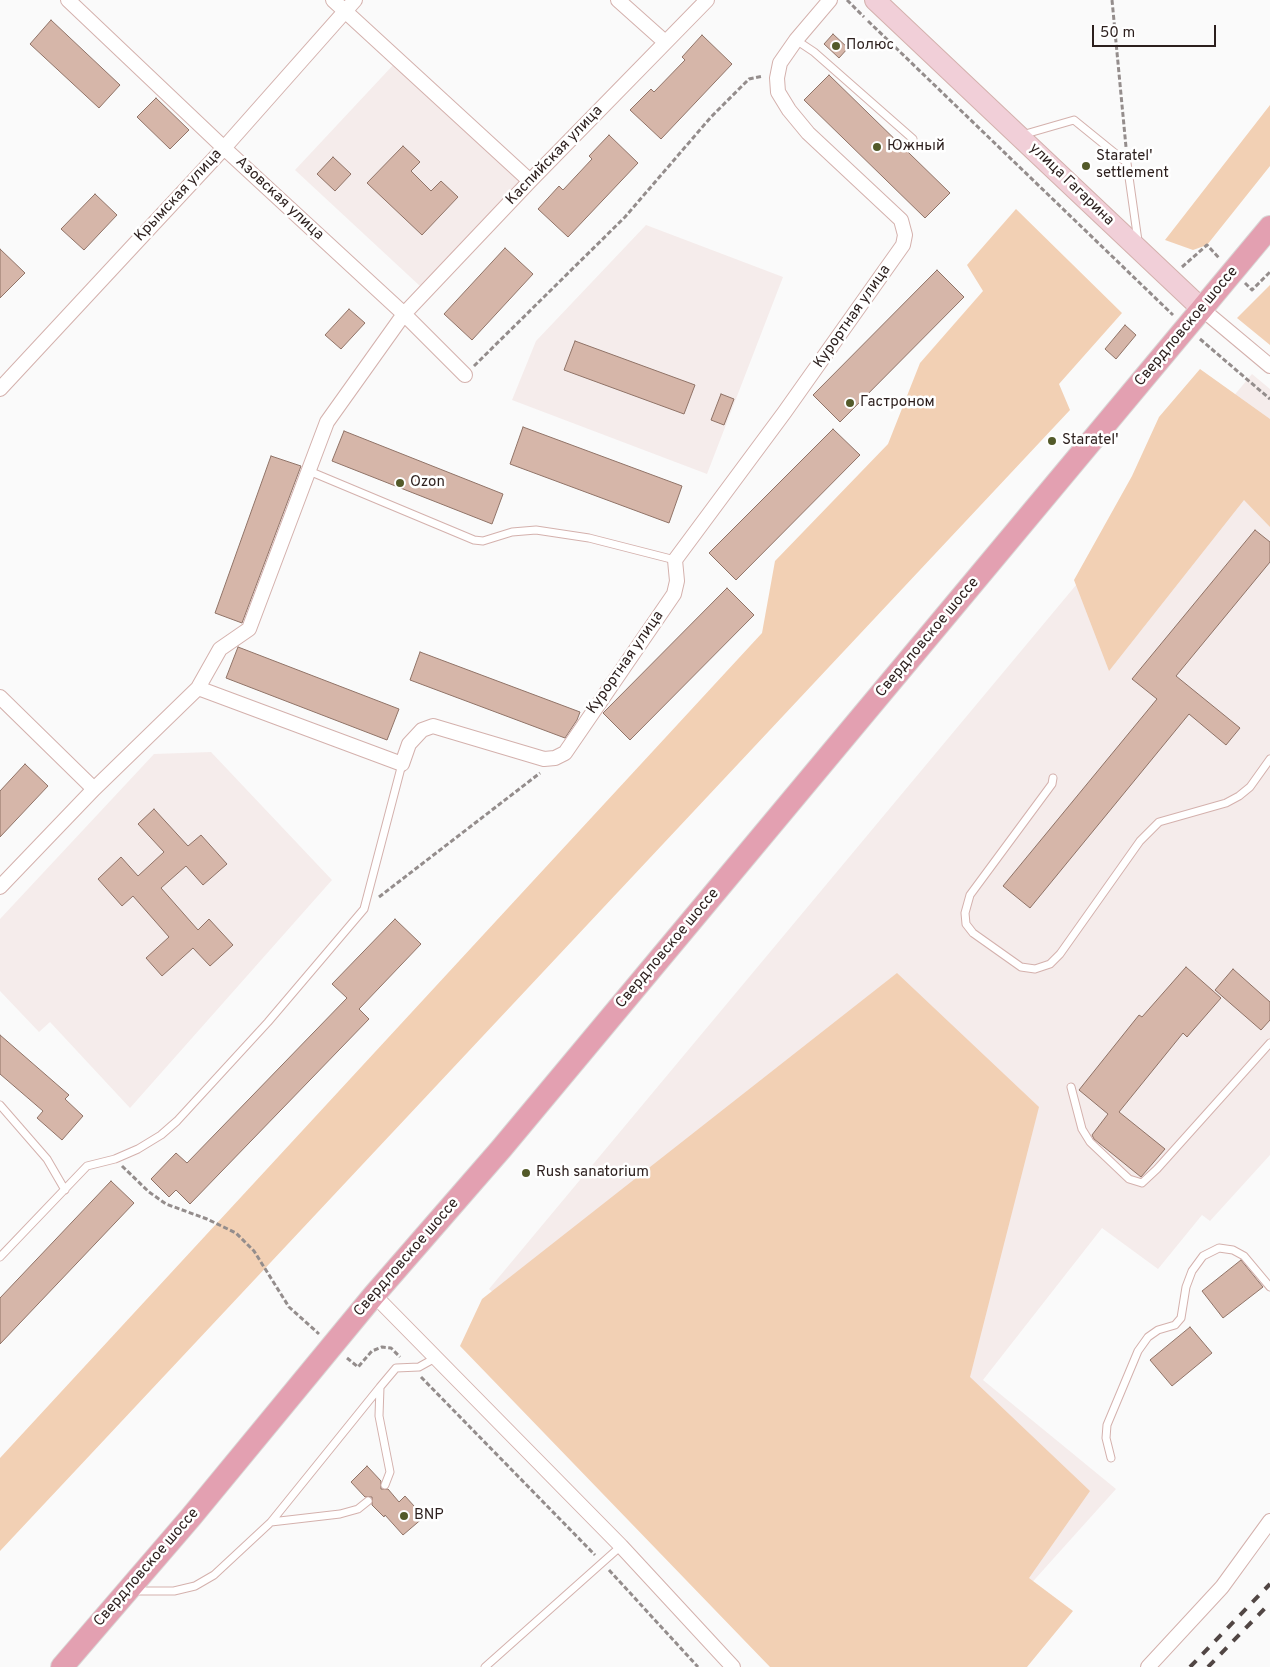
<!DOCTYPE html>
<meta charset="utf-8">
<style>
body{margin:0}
#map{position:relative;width:1270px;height:1667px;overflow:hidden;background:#fafafa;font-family:Overpass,sans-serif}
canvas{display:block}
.scale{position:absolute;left:1092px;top:25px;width:124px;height:22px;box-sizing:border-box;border:2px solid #2c1f1d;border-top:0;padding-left:6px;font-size:15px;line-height:18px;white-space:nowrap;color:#2c1f1d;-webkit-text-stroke:4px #fff;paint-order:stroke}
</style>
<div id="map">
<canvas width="1270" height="1667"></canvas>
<div class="scale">50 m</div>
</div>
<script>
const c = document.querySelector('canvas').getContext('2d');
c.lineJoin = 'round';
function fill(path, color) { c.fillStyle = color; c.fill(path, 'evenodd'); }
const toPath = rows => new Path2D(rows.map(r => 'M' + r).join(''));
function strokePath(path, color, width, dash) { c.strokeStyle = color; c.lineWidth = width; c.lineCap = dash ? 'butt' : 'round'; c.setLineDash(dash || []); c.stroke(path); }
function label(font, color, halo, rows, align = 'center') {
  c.font = font + ' Overpass,sans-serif'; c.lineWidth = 5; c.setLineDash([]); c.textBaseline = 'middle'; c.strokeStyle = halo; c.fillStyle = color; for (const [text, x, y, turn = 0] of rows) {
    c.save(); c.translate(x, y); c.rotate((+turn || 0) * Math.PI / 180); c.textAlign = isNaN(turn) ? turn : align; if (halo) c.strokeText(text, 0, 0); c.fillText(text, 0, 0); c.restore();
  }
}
const built = toPath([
 [395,63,521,182,421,287,295,170],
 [646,225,783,277,707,474,512,400,536,341],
 [1252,374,1270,389,1270,1155,1210,1221,1202,1215,1158,1269,1102,1228,983,1380,1116,1489,956,1667,945,1667,489,1289],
 [211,752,332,880,130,1108,50,1022,39,1032,0,991,0,919,154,754]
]);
const green = toPath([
 [1270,105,1270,166,1207,245,1193,250,1165,240],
 [1016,209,1122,313,1059,384,1070,410,0,1551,0,1458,762,633,775,561,888,444,920,363,983,291,967,265],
 [1270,285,1270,345,1237,318],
 [1200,369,1270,419,1270,527,1244,500,1109,671,1074,580,1132,476,1159,417],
 [897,973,1039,1107,970,1377,1090,1491,1029,1578,1073,1611,1027,1667,770,1667,460,1346,482,1299]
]);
const building = toPath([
 [51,20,120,85,99,108,30,44,51,20],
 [833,34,848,48,839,58,824,44,833,34],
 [702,35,732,64,661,139,630,110,651,89,654,92,685,60,682,57,702,35],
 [829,75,950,193,925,218,804,100,829,75],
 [156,98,189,130,170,149,137,117,156,98],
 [609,135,638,163,568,237,538,209,559,186,563,190,592,159,589,156,609,135],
 [403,146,420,162,411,171,431,191,441,181,458,197,422,235,367,183,403,146],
 [333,157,351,174,335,191,317,174,333,157],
 [95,194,117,215,84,250,61,229,95,194],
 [505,248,533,274,472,340,444,314,505,248],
 [0,249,25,273,0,298,0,249],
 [937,270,964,297,840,422,813,395,937,270],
 [349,309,365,323,341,349,325,335,349,309],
 [1125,325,1136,335,1116,359,1105,349,1125,325],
 [575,341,695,385,684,414,564,370,575,341],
 [721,394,734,399,724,425,711,420,721,394],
 [523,427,682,486,669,523,510,464,523,427],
 [833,429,860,455,736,580,709,553,833,429],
 [344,431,503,494,492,524,332,461,344,431],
 [271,456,301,466,242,623,215,613,271,456],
 [1255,530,1270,542,1270,562,1176,676,1240,728,1226,745,1189,714,1030,908,1003,886,1157,699,1132,679,1255,530],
 [727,588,754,615,630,740,603,713,727,588],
 [238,647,399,709,387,740,226,678,238,647],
 [420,652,580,712,577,720,565,738,410,680,420,652],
 [25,764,48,786,0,837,0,791,25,764],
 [154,809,188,846,201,835,227,864,203,885,186,866,161,888,198,930,209,919,233,945,210,966,193,948,162,976,146,958,169,937,133,896,122,906,98,879,121,857,138,876,164,852,138,824,154,809],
 [395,919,421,944,359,1009,369,1019,190,1204,176,1190,169,1197,151,1179,176,1153,187,1163,347,998,332,984,395,919],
 [1186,967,1221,998,1187,1037,1183,1033,1119,1112,1165,1149,1141,1177,1094,1139,1092,1135,1108,1114,1079,1090,1139,1015,1142,1017,1186,967],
 [1233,969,1270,1002,1270,1020,1261,1030,1215,990,1233,969],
 [0,1035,69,1095,65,1099,83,1116,62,1140,37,1118,43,1111,0,1074,0,1035],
 [111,1181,134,1203,0,1344,0,1298,111,1181],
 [1241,1260,1263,1287,1223,1318,1202,1291,1241,1260],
 [1190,1327,1212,1353,1172,1386,1150,1360,1190,1327],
 [367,1466,381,1481,381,1489,388,1489,399,1502,405,1496,424,1517,403,1535,385,1515,384,1517,372,1505,372,1497,365,1497,351,1482,367,1466]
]);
const path = toPath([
 [847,0,864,17],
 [1112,0,1126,147],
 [868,21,1173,315],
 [1182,267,1207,245,1219,258],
 [1245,283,1252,290,1270,272],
 [1200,339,1270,399],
 [474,366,625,217,711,117,749,79,763,76],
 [379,897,540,773],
 [122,1166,149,1192,166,1204,207,1219,236,1233,254,1251,289,1307,319,1334],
 [347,1358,358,1367,372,1351,382,1347,391,1348,400,1357],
 [421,1377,595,1555],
 [609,1570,698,1667]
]);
const lane = toPath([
 [796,40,814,52,913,139],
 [1022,135,1074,120,1127,163,1138,241],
 [309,471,474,540,483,541,512,532,536,530,589,538,675,560],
 [1053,778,1052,784,970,895,965,913,966,924,973,933,1021,967,1035,969,1050,964,1060,954,1140,841,1159,822,1226,803,1239,796,1250,787,1270,759],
 [1071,1087,1082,1129,1090,1142,1129,1179,1142,1183,1157,1169,1270,1043],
 [0,1105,47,1159,65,1190],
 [0,1257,87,1166,115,1159,138,1149,161,1135,177,1121,268,1022,364,909,402,764],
 [1111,1458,1106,1438,1107,1425,1138,1351,1148,1337,1158,1330,1175,1325,1181,1318,1186,1287,1192,1271,1203,1256,1219,1248,1233,1250,1244,1256,1270,1287],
 [385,1485,390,1472,379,1416,380,1387,396,1368,419,1367,437,1357],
 [271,1522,380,1387],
 [132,1591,174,1591,195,1586,214,1575,271,1522,340,1514,358,1509,368,1501],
 [485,1667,621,1546]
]);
const street = toPath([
 [68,0,224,148,404,314,465,375],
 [333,0,530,181],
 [618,0,665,42],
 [1202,309,1270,366],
 [0,389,224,148,355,0],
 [198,688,402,764,409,744,422,730,433,726,544,759,555,758,565,753,674,594,677,581,675,560,784,413,903,245,905,235,901,220,808,133,789,110,778,92,777,78,780,63,796,40,830,0],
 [0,697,94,789],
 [0,887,94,789,198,688,220,649,249,629,327,422,404,314,530,181,707,0],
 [374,1295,621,1546,733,1667],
 [1148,1667,1222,1587,1270,1521]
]);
const secondary = toPath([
 [875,0,1202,309]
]);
const primary = toPath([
 [62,1667,191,1517,374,1295,501,1149,1270,227]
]);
const rail = toPath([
 [1190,1667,1270,1584],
 [1208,1667,1270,1603]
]);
const markers = [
 [836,46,5,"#535a29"],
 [877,147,5,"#535a29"],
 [1086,166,5,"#535a29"],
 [850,403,5,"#535a29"],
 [1052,441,5,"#535a29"],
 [400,483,5,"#535a29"],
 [526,1173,5,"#535a29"],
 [404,1516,5,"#535a29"]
];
const poiNames = [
 ["Полюс",846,46],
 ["Южный",887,147],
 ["Staratel'",1096,157],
 ["settlement",1096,174],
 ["Гастроном",860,403],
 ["Staratel'",1062,441],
 ["Ozon",410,483],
 ["Rush sanatorium",536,1173],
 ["BNP",414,1516]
];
const streetNames = [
 ["Каспийская улица",555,156,-46],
 ["улица Гагарина",1071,185,44],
 ["Крымская улица",179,196,-47],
 ["Азовская улица",279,199,43],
 ["Курортная улица",853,317,-55],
 ["Свердловское шоссе",1187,327,-50],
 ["Свердловское шоссе",928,638,-50],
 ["Курортная улица",626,663,-55],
 ["Свердловское шоссе",668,949,-50],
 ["Свердловское шоссе",407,1258,-49],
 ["Свердловское шоссе",147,1568,-49]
];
fill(built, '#f5eceb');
fill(green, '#f2d0b4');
fill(building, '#d6b6a9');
strokePath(building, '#907367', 1);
strokePath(lane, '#d4b1ad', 9);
strokePath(street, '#d4b1ad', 16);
strokePath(secondary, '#d4b1ad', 22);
strokePath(primary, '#d9d7d6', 24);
strokePath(path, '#948d8c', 3, [5, 2.5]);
strokePath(lane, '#fff', 7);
strokePath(street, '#fff', 14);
strokePath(secondary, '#f1cfd8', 20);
strokePath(primary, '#e3a0b1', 22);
strokePath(rail, '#514644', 4, [9, 9]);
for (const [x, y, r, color] of markers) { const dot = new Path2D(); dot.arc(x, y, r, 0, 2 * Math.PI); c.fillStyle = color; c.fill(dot); strokePath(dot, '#fff', 2); }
label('15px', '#2c1f1d', '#fff', poiNames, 'left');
label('15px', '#2c1f1d', '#fff', streetNames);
</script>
